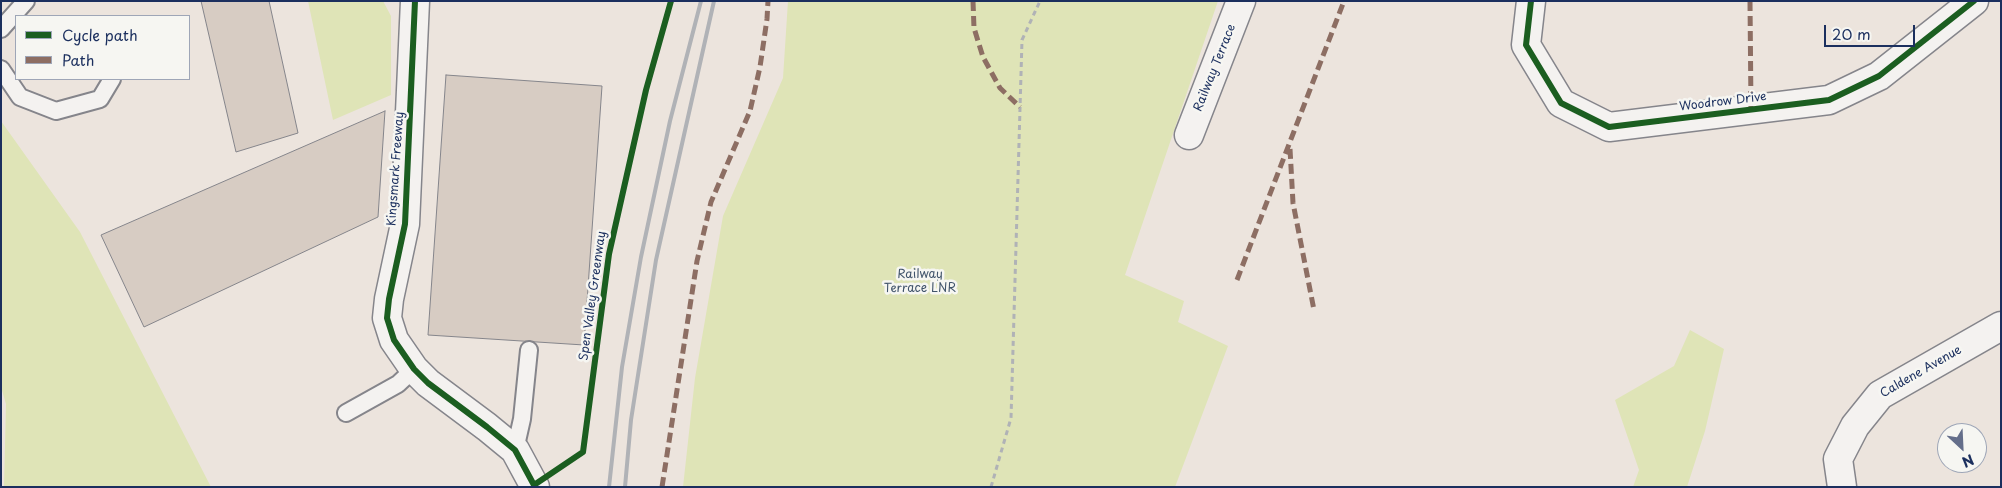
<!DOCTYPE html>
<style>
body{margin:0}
#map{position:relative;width:2002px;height:488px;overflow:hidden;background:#ece4dd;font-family:"Playpen Sans",sans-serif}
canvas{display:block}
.frame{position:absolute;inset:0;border:2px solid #1b2f5e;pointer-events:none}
.legend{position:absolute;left:15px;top:15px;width:175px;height:65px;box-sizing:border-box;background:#f6f6f2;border:1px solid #9ea6b7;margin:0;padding:6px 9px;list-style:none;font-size:15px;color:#1b2f5e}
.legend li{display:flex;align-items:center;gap:10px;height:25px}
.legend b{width:25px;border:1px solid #9ea6b7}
.north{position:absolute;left:1937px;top:423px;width:50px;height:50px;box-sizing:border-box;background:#f6f6f2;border:1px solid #9ea6b7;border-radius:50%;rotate:155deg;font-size:14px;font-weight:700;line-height:20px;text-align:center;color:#1b2f5e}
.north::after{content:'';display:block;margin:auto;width:18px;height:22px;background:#646e8a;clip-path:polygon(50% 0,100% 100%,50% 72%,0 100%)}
.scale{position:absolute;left:1824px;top:25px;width:91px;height:22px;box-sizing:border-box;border:2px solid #1b2f5e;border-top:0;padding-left:6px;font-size:15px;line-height:18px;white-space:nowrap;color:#1b2f5e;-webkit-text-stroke:4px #f6f6f2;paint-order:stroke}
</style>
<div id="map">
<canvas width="2002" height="488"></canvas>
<div class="frame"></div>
<ul class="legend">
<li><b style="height:6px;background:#1b5e20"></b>Cycle path</li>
<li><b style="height:6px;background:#8d6e63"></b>Path</li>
</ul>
<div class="north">N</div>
<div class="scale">20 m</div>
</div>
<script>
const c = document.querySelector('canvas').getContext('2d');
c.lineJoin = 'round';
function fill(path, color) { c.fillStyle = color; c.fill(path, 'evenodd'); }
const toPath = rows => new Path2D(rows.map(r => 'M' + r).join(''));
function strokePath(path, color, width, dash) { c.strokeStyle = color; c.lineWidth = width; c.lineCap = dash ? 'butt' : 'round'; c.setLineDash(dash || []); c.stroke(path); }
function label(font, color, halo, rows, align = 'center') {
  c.font = font + ' "Playpen Sans",sans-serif'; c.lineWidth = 5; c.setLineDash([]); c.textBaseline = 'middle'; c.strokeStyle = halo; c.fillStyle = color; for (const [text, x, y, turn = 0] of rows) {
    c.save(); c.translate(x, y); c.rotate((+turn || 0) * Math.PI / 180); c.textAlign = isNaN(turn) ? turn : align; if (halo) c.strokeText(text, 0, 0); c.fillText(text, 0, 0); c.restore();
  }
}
const green = toPath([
 [308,1,383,1,391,16,391,95,333,120],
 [788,1,1218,1,1125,275,1184,301,1178,322,1228,346,1175,487,683,487,695,378,723,216,783,78],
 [1,121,80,232,211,487,4,487,6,404,1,387],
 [1690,330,1724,349,1705,431,1687,487,1633,487,1639,470,1615,400,1674,366]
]);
const building = toPath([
 [201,1,269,1,298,133,236,152,201,1],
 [446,75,602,86,584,345,428,335,446,75],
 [385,111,378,217,144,327,101,235,385,111]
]);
const path = toPath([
 [991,487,1011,418,1022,40,1040,1]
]);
const service = toPath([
 [1,29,26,1],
 [1,69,20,97,56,111,100,99,112,79],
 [346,413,398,384,414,369],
 [515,450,522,419,529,350]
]);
const minor = toPath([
 [415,1,405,224,389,299,387,318,394,340,414,369,428,383,487,427,515,450,535,487],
 [1531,1,1526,45,1561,103,1609,127,1829,100,1879,76,1974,1],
 [1189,135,1241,1],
 [1842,487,1838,459,1855,426,1880,395,2001,326]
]);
const rail = toPath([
 [609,487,622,367,641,257,670,121,701,1],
 [625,487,631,420,656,260,714,1]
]);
const quiet = toPath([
 [973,1,974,28,983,57,1000,88,1020,107],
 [1750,1,1751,109],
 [1290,149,1293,203,1314,310],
 [1237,280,1344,1],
 [662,487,697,261,711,202,750,111,760,67,767,19,768,1]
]);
const cycleway = toPath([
 [415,1,405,224,389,299,387,318,394,340,414,369,428,383,487,427,515,450,535,487],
 [1531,1,1526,45,1561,103,1609,127,1829,100,1879,76,1974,1],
 [534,485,583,452,609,254,646,90,671,1]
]);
const streetNames = [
 ["Railway Terrace",1215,68,-68],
 ["Woodrow Drive",1723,102,-7],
 ["Kingsmark Freeway",396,169,-86],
 ["Spen Valley Greenway",593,296,-82],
 ["Caldene Avenue",1921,372,-30]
];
const parkNames = [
 ["Railway",920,275],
 ["Terrace LNR",920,289]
];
fill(green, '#dfe4b7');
fill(building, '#d7ccc3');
strokePath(building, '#85858b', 1);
strokePath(service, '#85858b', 20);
strokePath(minor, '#85858b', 31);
strokePath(path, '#b0b2b6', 3, [5, 4]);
strokePath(service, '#f4f2f0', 16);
strokePath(minor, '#f4f2f0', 28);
strokePath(rail, '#b0b2b6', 4);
strokePath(quiet, '#8d6e63', 5, [10, 5]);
strokePath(cycleway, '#1b5e20', 6);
label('12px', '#1b2f5e', '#f6f6f2', streetNames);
label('12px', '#40536a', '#f6f6f2', parkNames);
</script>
